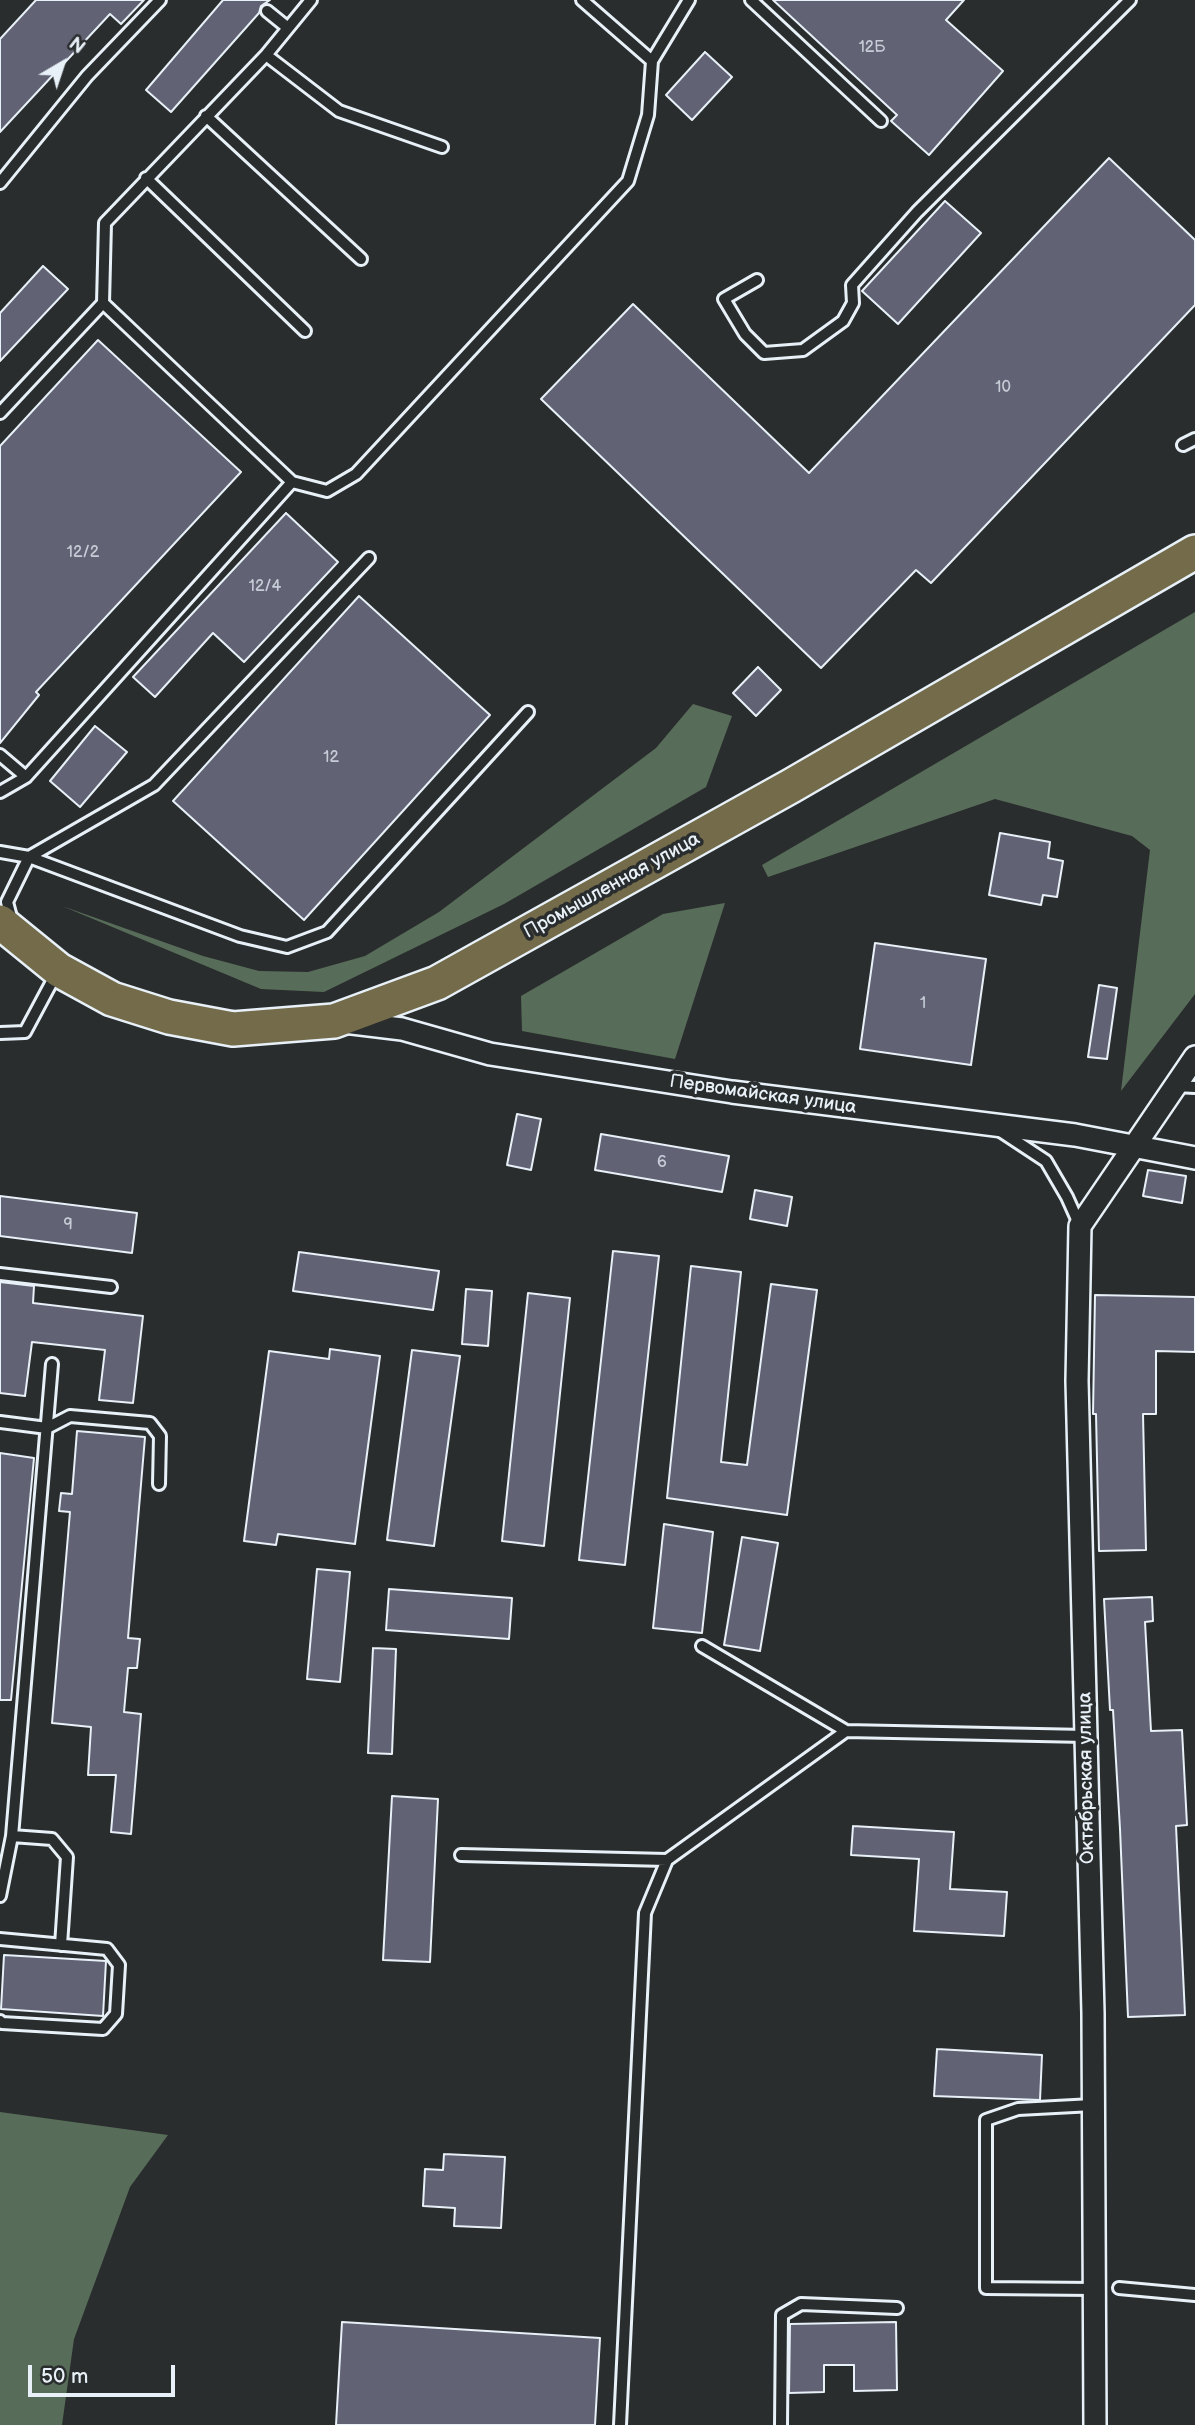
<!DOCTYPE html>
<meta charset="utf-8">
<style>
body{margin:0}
#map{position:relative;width:1195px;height:2425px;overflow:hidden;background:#2a2d2e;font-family:"Balsamiq Sans",sans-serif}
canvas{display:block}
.north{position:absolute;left:28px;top:28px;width:70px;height:70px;-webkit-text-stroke:5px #2a2d2e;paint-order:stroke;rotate:39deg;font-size:19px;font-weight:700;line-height:28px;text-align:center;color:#e8f1f8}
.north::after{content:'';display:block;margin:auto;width:24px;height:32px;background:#e8f1f8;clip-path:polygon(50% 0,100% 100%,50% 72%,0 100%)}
.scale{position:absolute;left:28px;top:2365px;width:147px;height:32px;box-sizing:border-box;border:4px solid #e8f1f8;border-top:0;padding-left:9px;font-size:21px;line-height:24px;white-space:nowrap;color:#e8f1f8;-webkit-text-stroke:5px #2a2d2e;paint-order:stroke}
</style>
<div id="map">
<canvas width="1195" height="2425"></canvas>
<div class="north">N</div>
<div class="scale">50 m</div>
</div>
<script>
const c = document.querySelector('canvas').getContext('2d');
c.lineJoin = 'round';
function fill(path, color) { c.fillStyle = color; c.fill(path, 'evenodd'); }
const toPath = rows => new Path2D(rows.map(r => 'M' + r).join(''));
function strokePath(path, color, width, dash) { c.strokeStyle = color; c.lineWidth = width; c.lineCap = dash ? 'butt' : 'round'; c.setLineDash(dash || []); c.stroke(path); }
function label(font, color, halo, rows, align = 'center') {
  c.font = font + ' "Balsamiq Sans",sans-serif'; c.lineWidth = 7; c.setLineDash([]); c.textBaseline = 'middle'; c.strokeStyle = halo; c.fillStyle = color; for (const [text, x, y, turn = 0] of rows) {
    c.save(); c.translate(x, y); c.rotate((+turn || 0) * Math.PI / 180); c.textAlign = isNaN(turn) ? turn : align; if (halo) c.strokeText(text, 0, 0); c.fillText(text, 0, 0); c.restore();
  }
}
const green = toPath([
 [1195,612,1195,994,1121,1091,1150,850,1132,836,995,799,768,877,762,865],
 [693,704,732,716,706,787,504,904,324,992,261,989,62,906,203,956,259,971,308,972,365,956,439,912,656,748],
 [725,903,675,1059,522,1031,521,996,663,914],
 [0,2112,168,2135,130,2187,74,2339,62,2425,0,2425]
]);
const building = toPath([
 [36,0,144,0,121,24,110,14,0,132,0,39,36,0],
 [223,0,270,0,261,6,259,13,171,112,146,90,223,0],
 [773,0,964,0,946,20,1003,71,929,155,891,121,897,115,773,0],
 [705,52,732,77,692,120,666,95,705,52],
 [1109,158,1195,240,1195,305,931,583,916,570,821,668,541,399,633,304,809,473,1109,158],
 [945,201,981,233,898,324,862,291,945,201],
 [43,266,68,289,0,361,0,313,43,266],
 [98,340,241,472,36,692,39,695,0,743,0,446,98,340],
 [286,513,338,562,244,662,213,633,155,697,133,677,286,513],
 [359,596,490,715,304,920,173,801,359,596],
 [758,667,781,690,756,716,733,693,758,667],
 [95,726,127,752,80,807,50,781,95,726],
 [1000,833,1050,842,1048,858,1063,861,1057,897,1043,895,1041,905,989,895,1000,833],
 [875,943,986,959,971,1065,860,1049,875,943],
 [1099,985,1117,988,1107,1059,1088,1057,1099,985],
 [517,1114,541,1119,531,1170,507,1165,517,1114],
 [601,1134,729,1156,722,1192,595,1170,601,1134],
 [1148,1170,1186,1176,1182,1203,1143,1196,1148,1170],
 [755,1190,792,1197,787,1226,750,1219,755,1190],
 [0,1196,137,1213,132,1253,0,1236,0,1196],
 [613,1251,659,1256,625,1565,579,1560,613,1251],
 [299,1252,439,1271,433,1310,293,1291,299,1252],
 [691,1266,741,1272,721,1462,747,1465,771,1284,817,1290,787,1515,667,1498,691,1266],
 [0,1282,34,1286,33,1303,143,1316,133,1403,99,1400,105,1350,32,1342,25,1396,0,1393,0,1282],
 [466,1289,492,1291,488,1346,462,1344,466,1289],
 [528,1293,570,1298,544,1546,502,1541,528,1293],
 [1095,1295,1195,1297,1195,1352,1156,1351,1156,1414,1143,1414,1146,1550,1099,1551,1096,1414,1093,1414,1095,1295],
 [330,1349,380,1356,355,1544,278,1534,276,1545,244,1541,269,1351,329,1359,330,1349],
 [412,1350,460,1356,434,1546,387,1540,412,1350],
 [77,1431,145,1437,128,1638,140,1639,137,1668,128,1668,124,1712,141,1714,131,1834,111,1832,116,1775,88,1775,91,1727,52,1723,70,1512,59,1511,61,1493,72,1494,77,1431],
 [0,1453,34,1458,11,1700,0,1700,0,1453],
 [664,1524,713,1532,702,1633,653,1628,664,1524],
 [742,1537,778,1543,760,1651,724,1645,742,1537],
 [317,1569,350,1572,340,1682,307,1679,317,1569],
 [389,1589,512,1598,509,1639,386,1630,389,1589],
 [1152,1597,1153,1621,1145,1622,1151,1731,1182,1730,1187,1825,1176,1826,1185,2015,1128,2017,1120,1829,1113,1710,1110,1710,1104,1599,1152,1597],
 [373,1648,396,1649,392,1754,368,1753,373,1648],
 [392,1796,438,1799,430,1962,383,1960,392,1796],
 [853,1826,954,1832,950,1889,1007,1892,1004,1936,914,1931,919,1859,851,1855,853,1826],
 [4,1955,106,1961,103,2016,1,2009,4,1955],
 [937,2049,1042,2055,1040,2100,934,2096,937,2049],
 [444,2154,505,2157,501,2228,454,2226,455,2208,423,2206,425,2169,443,2170,444,2154],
 [342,2322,600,2338,595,2425,336,2425,342,2322],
 [896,2322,897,2390,854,2391,854,2365,824,2365,824,2392,789,2393,790,2324,896,2322]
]);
const service = toPath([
 [582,0,652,61],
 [751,0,881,121],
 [267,11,288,28],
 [266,55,339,111,442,147],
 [206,116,361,259],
 [146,178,305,331],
 [0,183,87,76,160,0],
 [757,280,724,299,745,334,764,353,803,350,843,321,853,303,852,285,917,212,1130,0],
 [103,303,105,223,266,55,311,0],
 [0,413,103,303,292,482,26,777],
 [1183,445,1195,439],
 [292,482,327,491,356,474,628,181,648,115,652,61,689,0],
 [0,755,26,777,0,792],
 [0,852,29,857,240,936,287,947,327,932,528,712],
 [12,921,7,902,29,857,154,785,369,558],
 [0,1033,25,1032,56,974],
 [1175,1086,1195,1087],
 [999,1130,1046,1161,1067,1197,1080,1226],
 [0,1274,111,1287],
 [0,1422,47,1428,70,1416,150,1423,160,1436,159,1484],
 [702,1646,846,1731],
 [12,1836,52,1839,67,1857,61,1945],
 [461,1855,667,1860],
 [0,1896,12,1836,52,1364],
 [0,1939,107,1949,119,1965,116,2014,103,2029,2,2023,0,2021],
 [1093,2105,1018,2109,986,2120,986,2288,1094,2289],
 [1119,2288,1195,2295],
 [620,2425,645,1913,667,1860,846,1731,1086,1736],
 [781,2425,782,2315,801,2304,897,2308]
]);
const minor = toPath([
 [344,1022,402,1029,490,1054,732,1092,1075,1135,1195,1158],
 [1095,2425,1093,2013,1077,1381,1080,1226,1195,1057]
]);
const primary = toPath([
 [0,922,59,970,112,999,169,1017,233,1029,334,1021,437,983,791,786,1195,552]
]);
const numberNames = [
 ["12Б",872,48],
 ["10",1003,388],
 ["12/2",83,553],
 ["12/4",265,587],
 ["12",331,758],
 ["1",923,1004],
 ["6",662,1163],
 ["9",68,1225]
];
const streetNames = [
 ["Промышленная улица",612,886,-29],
 ["Первомайская улица",763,1095,8],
 ["Октябрьская улица",1087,1778,-91]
];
fill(green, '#586d59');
fill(building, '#626275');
strokePath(building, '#e8f1f8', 2);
strokePath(service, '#e8f1f8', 16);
strokePath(minor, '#e8f1f8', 26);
strokePath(primary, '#e8f1f8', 38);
strokePath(service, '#2a2d2e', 10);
strokePath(minor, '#2a2d2e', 21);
strokePath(primary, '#746b4b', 33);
label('16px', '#c6cdd7', null, numberNames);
label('19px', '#e8f1f8', '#2a2d2e', streetNames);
</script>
